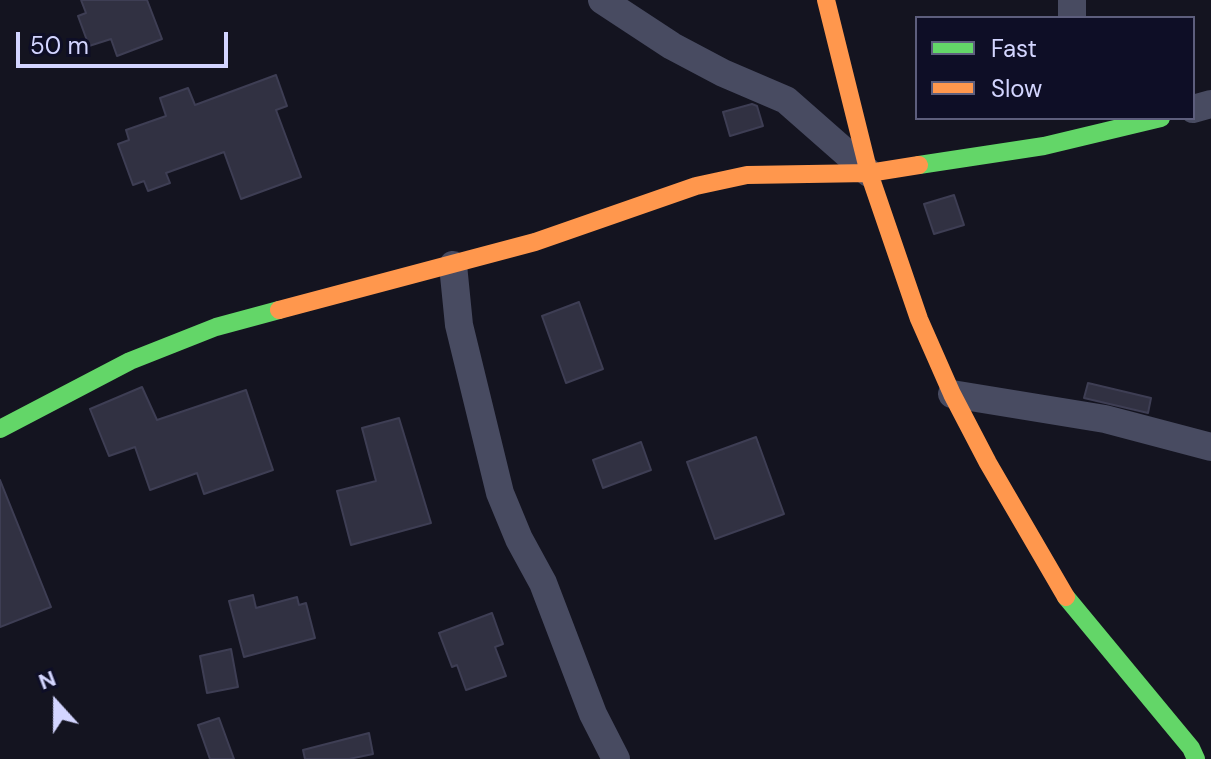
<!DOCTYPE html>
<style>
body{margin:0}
#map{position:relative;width:1211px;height:759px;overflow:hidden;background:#141420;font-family:"DM Sans",sans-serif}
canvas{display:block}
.legend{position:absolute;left:915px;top:16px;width:280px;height:104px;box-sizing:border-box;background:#0e0e26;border:2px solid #5d5e7d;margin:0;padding:10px 14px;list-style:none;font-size:24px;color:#d3d5ff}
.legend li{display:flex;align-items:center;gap:16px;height:40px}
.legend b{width:40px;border:2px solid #5d5e7d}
.north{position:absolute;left:16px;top:663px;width:80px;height:80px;-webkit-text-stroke:6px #0e0e26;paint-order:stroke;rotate:339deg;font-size:22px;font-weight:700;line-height:32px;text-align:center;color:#d3d5ff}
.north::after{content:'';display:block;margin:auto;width:28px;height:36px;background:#d3d5ff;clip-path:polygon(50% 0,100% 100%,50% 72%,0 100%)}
.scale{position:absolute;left:16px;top:32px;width:212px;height:36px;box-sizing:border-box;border:4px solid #d3d5ff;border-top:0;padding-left:10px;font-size:24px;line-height:28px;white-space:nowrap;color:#d3d5ff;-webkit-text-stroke:6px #0e0e26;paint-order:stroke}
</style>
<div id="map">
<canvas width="1211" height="759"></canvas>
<ul class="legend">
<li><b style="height:10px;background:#63d668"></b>Fast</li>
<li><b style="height:10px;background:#ff974d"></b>Slow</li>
</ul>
<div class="north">N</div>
<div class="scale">50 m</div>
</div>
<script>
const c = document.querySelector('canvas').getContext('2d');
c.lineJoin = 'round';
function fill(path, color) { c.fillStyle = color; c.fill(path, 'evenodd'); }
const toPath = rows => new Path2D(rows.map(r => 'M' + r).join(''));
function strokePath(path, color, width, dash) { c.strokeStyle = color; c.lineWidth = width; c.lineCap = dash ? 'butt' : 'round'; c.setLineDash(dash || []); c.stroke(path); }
const building = toPath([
 [81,0,147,0,162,39,117,56,111,39,89,46,78,16,86,13,81,0],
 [276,75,287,106,276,110,301,177,241,199,224,152,166,173,170,183,148,191,144,181,133,185,118,144,129,140,126,130,166,116,160,98,188,88,195,105,276,75],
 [752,104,757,106,763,126,730,136,723,112,752,104],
 [954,195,964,225,934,234,924,204,954,195],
 [579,302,603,369,566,383,542,316,579,302],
 [1088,383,1151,398,1148,413,1084,398,1088,383],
 [142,387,157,420,246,390,273,470,204,494,197,473,150,490,135,447,109,456,90,409,142,387],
 [399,418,431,523,351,545,337,491,376,481,362,428,399,418],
 [756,437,784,514,715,539,687,462,756,437],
 [641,442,651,470,603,488,593,460,641,442],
 [0,480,51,607,0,627,0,480],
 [253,595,256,608,297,597,299,605,306,603,315,638,244,657,229,601,253,595],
 [492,613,503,644,495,647,506,676,466,690,457,665,452,667,439,633,492,613],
 [231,649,238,687,207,693,200,656,231,649],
 [219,718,234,759,210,759,198,725,219,718],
 [369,733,373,754,349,759,305,759,303,750,369,733]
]);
const street = toPath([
 [602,0,672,46,723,73,786,100,869,173],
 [1072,18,1072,0],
 [1193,109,1211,104],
 [453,265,459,325,500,493,519,539,543,583,593,714,616,759],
 [952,394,1105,419,1211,447]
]);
const fast = toPath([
 [919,165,1044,146,1161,118],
 [0,429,130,361,216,327,279,310],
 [1066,597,1191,748,1196,759]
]);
const slow = toPath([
 [826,0,869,173,919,319,952,394,988,463,1066,597],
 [279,310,535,242,696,186,747,175,869,173,919,165]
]);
fill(building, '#313142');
strokePath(building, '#3e3e54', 2);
strokePath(street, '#484b61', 28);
strokePath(fast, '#63d668', 18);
strokePath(slow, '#ff974d', 18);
</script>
